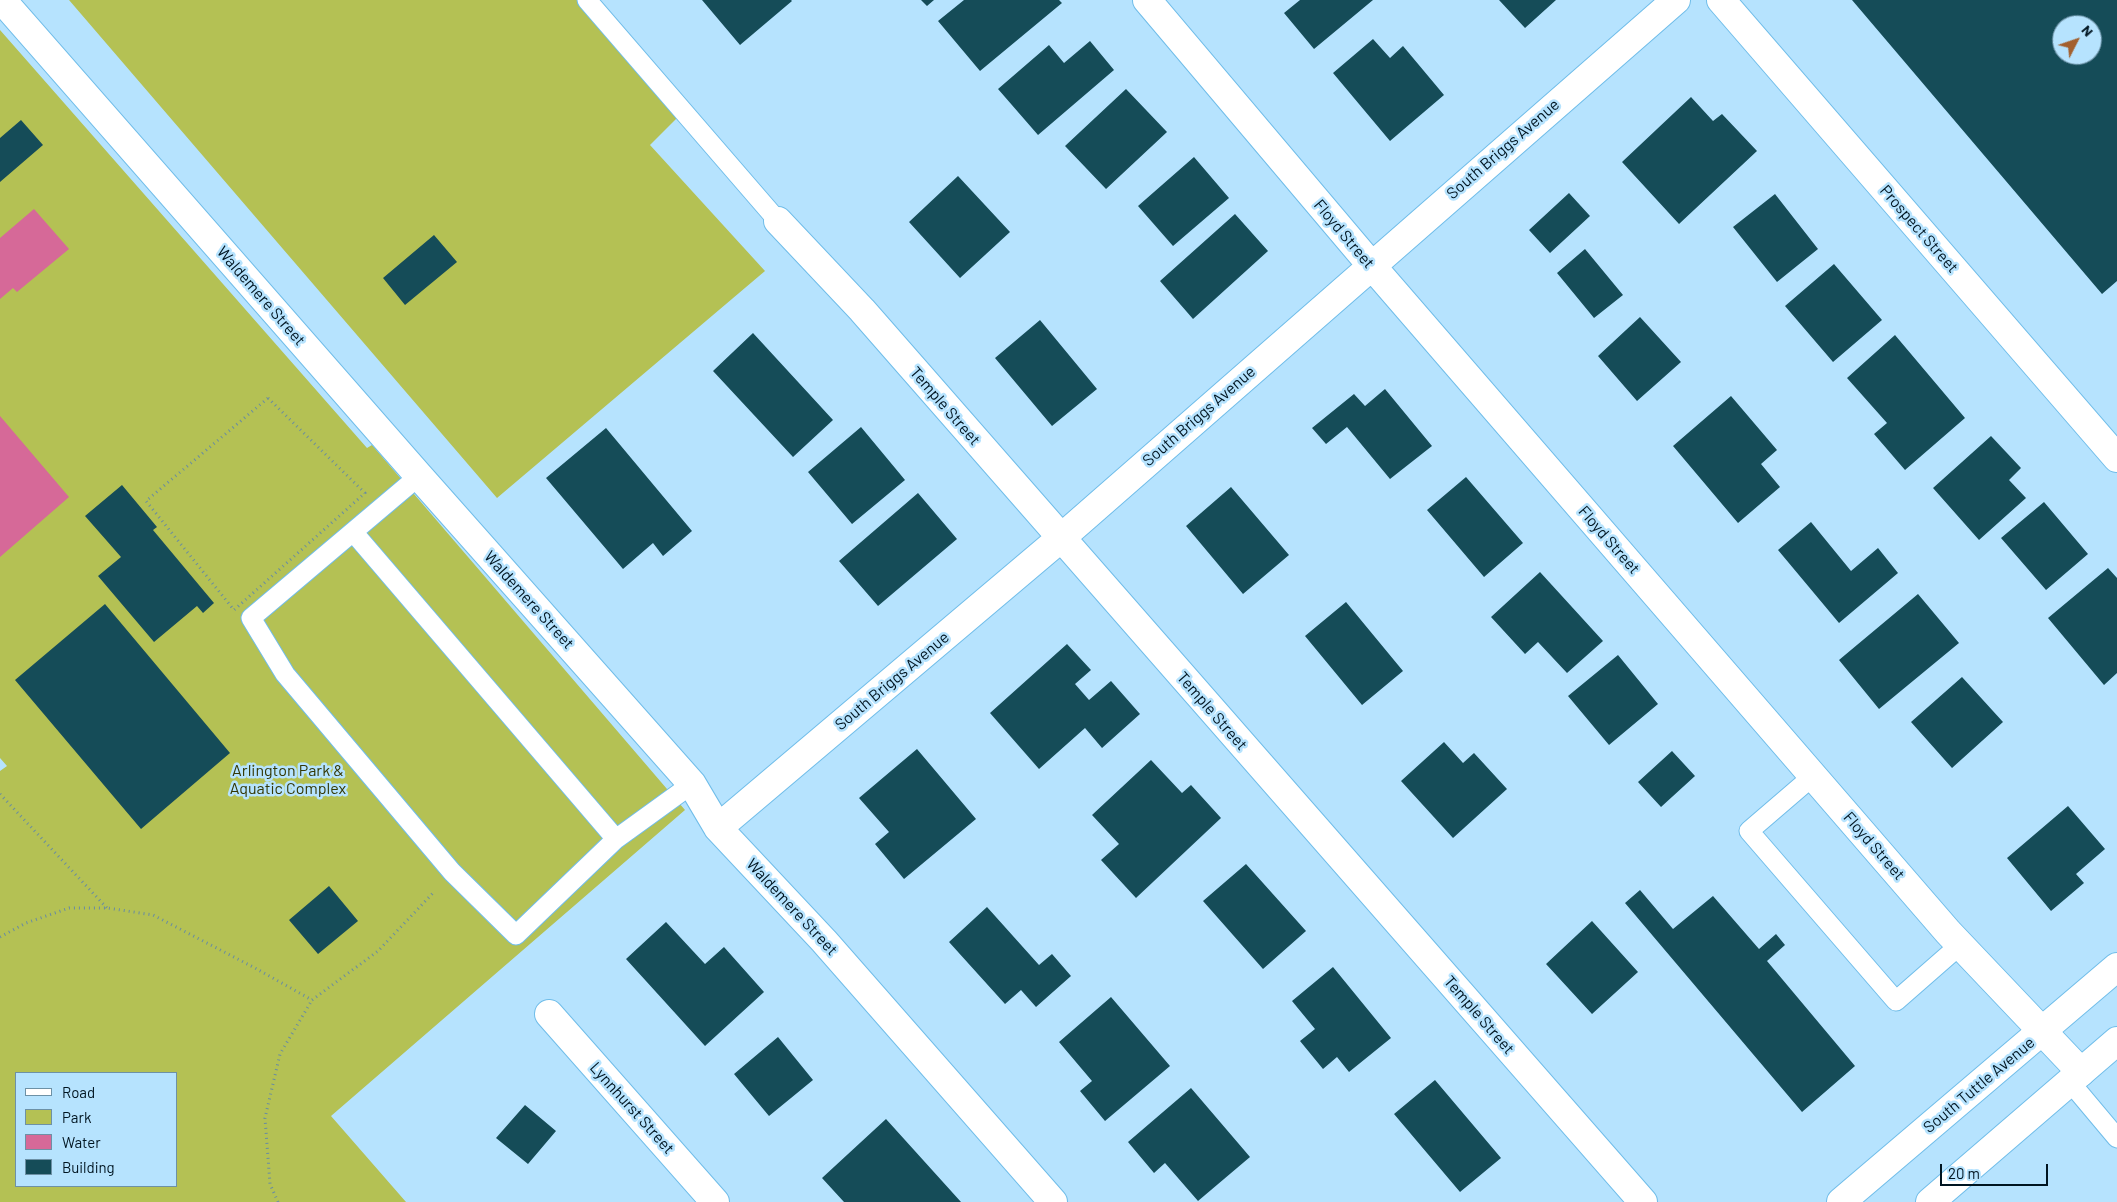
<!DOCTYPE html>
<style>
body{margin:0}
#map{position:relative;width:2117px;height:1202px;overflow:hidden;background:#b6e3fe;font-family:Barlow,sans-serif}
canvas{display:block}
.legend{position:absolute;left:15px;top:1072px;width:162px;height:115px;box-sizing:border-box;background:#b6e3fe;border:1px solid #6d91a6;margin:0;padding:6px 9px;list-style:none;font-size:15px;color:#001521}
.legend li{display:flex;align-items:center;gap:10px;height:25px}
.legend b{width:25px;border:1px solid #6d91a6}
.north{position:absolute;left:2052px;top:15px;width:50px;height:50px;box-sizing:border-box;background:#b6e3fe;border:1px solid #6d91a6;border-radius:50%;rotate:49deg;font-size:14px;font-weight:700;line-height:20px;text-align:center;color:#001521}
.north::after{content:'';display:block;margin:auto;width:18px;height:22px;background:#a3602e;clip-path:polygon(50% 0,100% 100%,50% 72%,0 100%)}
.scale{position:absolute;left:1940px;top:1164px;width:108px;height:22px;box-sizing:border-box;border:2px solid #001521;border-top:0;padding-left:6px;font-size:15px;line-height:18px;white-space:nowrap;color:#001521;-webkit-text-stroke:4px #b6e3fe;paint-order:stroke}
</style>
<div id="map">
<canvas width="2117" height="1202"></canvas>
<ul class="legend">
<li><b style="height:6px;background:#fff"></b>Road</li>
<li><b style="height:14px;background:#b4c154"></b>Park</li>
<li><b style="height:14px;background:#d66998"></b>Water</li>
<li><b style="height:14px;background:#154c58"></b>Building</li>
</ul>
<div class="north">N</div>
<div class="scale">20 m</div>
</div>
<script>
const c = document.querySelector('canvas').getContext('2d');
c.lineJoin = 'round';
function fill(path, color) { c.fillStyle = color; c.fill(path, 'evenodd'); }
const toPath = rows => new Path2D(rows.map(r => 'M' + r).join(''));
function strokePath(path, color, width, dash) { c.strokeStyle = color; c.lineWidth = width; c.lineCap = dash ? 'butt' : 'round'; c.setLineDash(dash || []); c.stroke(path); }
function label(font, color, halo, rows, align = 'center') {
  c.font = font + ' Barlow,sans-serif'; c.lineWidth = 5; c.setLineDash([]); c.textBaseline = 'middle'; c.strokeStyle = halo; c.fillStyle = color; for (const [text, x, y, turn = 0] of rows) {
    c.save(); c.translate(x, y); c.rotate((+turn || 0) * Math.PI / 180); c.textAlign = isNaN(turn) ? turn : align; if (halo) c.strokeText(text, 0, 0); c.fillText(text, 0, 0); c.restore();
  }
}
const green = toPath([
 [69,0,579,0,679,116,650,145,765,271,497,498],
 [0,30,367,448,372,445,685,810,331,1116,406,1202,0,1202,0,771,7,766,0,758],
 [16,1073,176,1073,176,1186,16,1186]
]);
const water = toPath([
 [34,209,69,249,17,292,13,288,0,299,0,238],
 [0,416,69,497,0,557]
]);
const building = toPath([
 [702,0,791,0,792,1,740,45],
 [921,0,934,0,927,6],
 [964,0,1059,0,1062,3,980,71,938,21],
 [1300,0,1373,0,1314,49,1284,13],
 [1499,0,1556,0,1525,28],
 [1852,0,2117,0,2117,281,2102,294],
 [2062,25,2092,25,2092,55,2062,55],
 [1373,39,1390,58,1403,46,1444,95,1390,141,1333,73],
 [1090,41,1114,70,1038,135,998,89,1049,45,1064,63],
 [1126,89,1167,132,1106,189,1065,146],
 [1691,97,1713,121,1722,114,1757,151,1679,224,1622,162],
 [21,120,43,145,0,182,0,138],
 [1194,157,1229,198,1173,246,1138,206],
 [958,176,1010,232,960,278,909,222],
 [1569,193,1590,216,1550,253,1529,230],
 [1775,194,1818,249,1777,282,1733,227],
 [1235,214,1268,251,1193,319,1160,281],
 [434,235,457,262,405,305,383,278],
 [1585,249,1623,295,1594,318,1557,273],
 [1834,264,1882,320,1833,362,1785,306],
 [1640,317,1681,362,1637,401,1598,356],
 [1040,320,1097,389,1052,426,995,358],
 [753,333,833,420,793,457,713,371],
 [1895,335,1965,418,1905,470,1874,434,1887,423,1847,378],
 [1385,389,1432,446,1390,479,1347,427,1326,444,1312,428,1354,394,1365,406],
 [1731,396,1777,450,1761,464,1780,487,1738,523,1673,446],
 [861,427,905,480,852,524,808,472],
 [606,428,692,531,663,556,653,543,623,569,546,478],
 [1991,436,2021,468,2009,480,2026,498,1979,540,1933,488],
 [1466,477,1523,543,1484,577,1427,510],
 [122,485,157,527,153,530,214,603,203,613,197,606,154,642,98,576,121,557,85,516],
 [1231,487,1289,555,1243,594,1186,526],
 [918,493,957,539,878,606,839,561],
 [2044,502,2088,554,2046,590,2001,538],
 [1811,522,1851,571,1878,548,1898,573,1839,623,1778,550],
 [2108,568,2117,578,2117,673,2104,685,2048,618],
 [1540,572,1603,641,1567,673,1538,642,1525,654,1491,617],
 [1918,594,1959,643,1879,709,1839,660],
 [1346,602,1403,671,1362,705,1305,636],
 [105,604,230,753,141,829,15,680],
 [1067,644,1091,670,1075,684,1089,700,1111,681,1140,714,1102,748,1085,728,1039,769,990,713],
 [1618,655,1658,704,1609,745,1568,696],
 [1962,677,2003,722,1952,768,1911,722],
 [1444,742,1463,763,1474,753,1507,789,1453,838,1401,781],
 [917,749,976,819,904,879,875,844,889,832,859,798],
 [1672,751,1695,776,1661,807,1638,782],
 [1151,760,1182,793,1191,785,1221,818,1136,898,1101,860,1119,844,1092,815],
 [2068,806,2105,849,2076,874,2084,883,2051,911,2007,858],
 [1246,864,1306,931,1263,969,1203,901],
 [329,886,358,921,318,954,289,920],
 [1640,890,1673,929,1713,896,1759,949,1776,934,1785,945,1767,961,1855,1066,1802,1112,1625,903],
 [987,907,1039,965,1052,954,1071,976,1036,1007,1021,990,1005,1004,949,942],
 [1592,921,1638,972,1592,1014,1546,964],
 [666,922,705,964,724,947,764,992,705,1046,626,959],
 [1333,967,1391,1038,1349,1072,1337,1057,1323,1069,1300,1041,1315,1029,1292,1001],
 [1111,997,1170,1066,1105,1121,1080,1091,1092,1081,1059,1042],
 [778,1037,813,1080,769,1116,734,1074],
 [1435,1080,1501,1158,1460,1192,1394,1114],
 [1191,1088,1250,1157,1198,1201,1165,1163,1154,1173,1128,1142],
 [525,1105,556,1131,528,1164,496,1138],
 [886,1119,961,1202,844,1202,822,1178]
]);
const path = toPath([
 [268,398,365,493,234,610,146,501,268,398],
 [0,794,107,908],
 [0,937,26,923,69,908,108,908,153,915,255,968,312,1000,378,951,433,893],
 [278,1202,270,1184,265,1118,280,1054,312,1000]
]);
const service = toPath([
 [587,0,778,221],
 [419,476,251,618,285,674,452,872,516,935,616,839,692,784],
 [354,533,616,839],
 [1813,776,1749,831,1896,1001,1960,945],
 [2070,1082,2117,1138]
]);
const minor = toPath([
 [2,0,419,476,692,784,718,828,824,941,1053,1202],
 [1147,0,1371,265,1948,932,2081,1072],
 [1721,0,2117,458],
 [778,221,862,310,1643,1202],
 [718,828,1061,538,1676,0],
 [549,1014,715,1202]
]);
const secondary = toPath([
 [1841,1202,2117,967],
 [1930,1202,2117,1041]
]);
const streetNames = [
 ["South Briggs Avenue",1503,149,-41],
 ["Prospect Street",1919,229,49],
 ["Floyd Street",1344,234,50],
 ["Waldemere Street",261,296,49],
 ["Temple Street",945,406,49],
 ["South Briggs Avenue",1199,416,-41],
 ["Floyd Street",1609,540,49],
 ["Waldemere Street",529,600,48],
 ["South Briggs Avenue",892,681,-40],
 ["Temple Street",1212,711,49],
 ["Floyd Street",1874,846,49],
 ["Waldemere Street",792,907,47],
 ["Temple Street",1479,1015,49],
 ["South Tuttle Avenue",1979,1085,-40],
 ["Lynnhurst Street",632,1108,48]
];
const parkNames = [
 ["Arlington Park &",288,771],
 ["Aquatic Complex",288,789]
];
fill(green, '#b4c154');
fill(water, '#d66998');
fill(building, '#154c58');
strokePath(service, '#70bde9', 21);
strokePath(minor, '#70bde9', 30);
strokePath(secondary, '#70bde9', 30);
strokePath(path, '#698ca1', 3, [1, 4]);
strokePath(service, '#fff', 19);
strokePath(minor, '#fff', 28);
strokePath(secondary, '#fff', 28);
label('16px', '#001521', '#b6e3fe', streetNames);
label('16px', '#343805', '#b6e3fe', parkNames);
</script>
